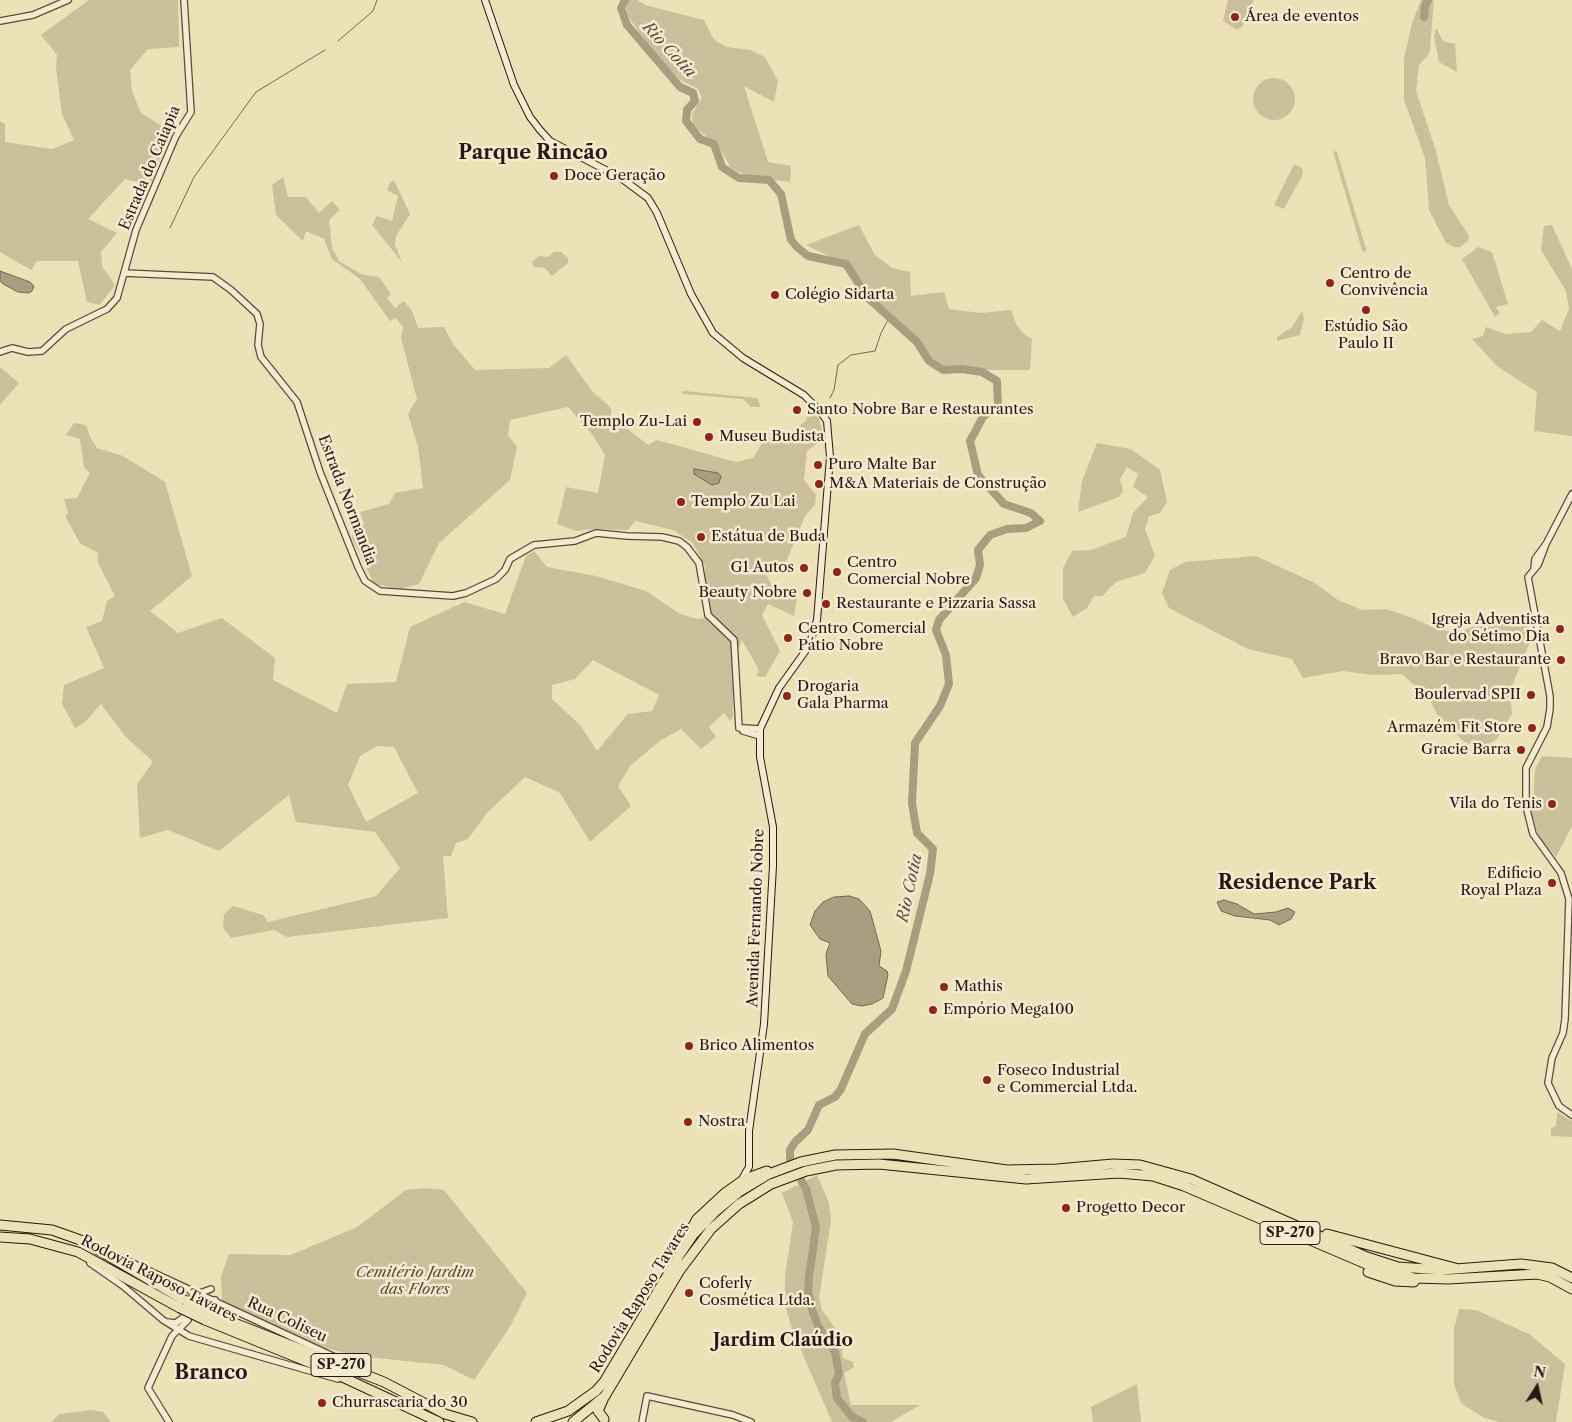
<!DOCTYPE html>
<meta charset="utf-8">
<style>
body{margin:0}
#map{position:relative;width:1572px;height:1422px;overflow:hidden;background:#ede1b7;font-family:"Libre Caslon Text",serif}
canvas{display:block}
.north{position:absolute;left:1512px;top:1362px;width:50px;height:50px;-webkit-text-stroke:4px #f3ecd0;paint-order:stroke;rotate:10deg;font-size:14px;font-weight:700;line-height:20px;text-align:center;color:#2a1812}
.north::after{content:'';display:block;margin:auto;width:18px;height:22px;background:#2a1812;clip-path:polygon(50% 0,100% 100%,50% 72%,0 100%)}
</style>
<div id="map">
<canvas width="1572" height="1422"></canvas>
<div class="north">N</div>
</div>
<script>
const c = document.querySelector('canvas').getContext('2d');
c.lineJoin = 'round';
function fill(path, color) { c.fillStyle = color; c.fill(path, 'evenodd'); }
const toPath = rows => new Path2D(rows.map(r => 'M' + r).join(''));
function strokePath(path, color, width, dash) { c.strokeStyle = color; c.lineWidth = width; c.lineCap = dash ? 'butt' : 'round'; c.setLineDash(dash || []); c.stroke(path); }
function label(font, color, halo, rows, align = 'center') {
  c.font = font + ' "Libre Caslon Text",serif'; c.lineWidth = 5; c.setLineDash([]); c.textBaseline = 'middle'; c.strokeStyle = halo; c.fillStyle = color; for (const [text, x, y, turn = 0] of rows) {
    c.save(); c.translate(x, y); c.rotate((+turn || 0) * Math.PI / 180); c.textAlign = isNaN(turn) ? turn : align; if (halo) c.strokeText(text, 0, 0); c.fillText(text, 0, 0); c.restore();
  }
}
const green = toPath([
 [89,0,178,0,179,47,148,49,130,70,132,91,141,113,170,131,150,185,125,179,88,219,117,233,101,252,102,266,115,285,100,305,87,302,78,261,37,261,31,270,0,252,0,121,5,124,5,142,52,149,74,140,62,114,56,68,57,55,41,35],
 [629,0,637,0,645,5,704,20,713,38,717,42,727,47,750,50,765,57,778,81,774,102,744,86,768,162,791,166,790,182,748,176,731,168,718,146,693,125,692,114,702,98,698,89,679,79,651,50,628,16,626,7],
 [1228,0,1254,0,1242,27,1237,30,1223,21],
 [1421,0,1434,0,1430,49,1429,54,1419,65,1416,91,1436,151,1449,205,1469,236,1468,241,1460,247,1454,247,1446,243,1429,210,1425,158,1404,100,1404,59,1412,23],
 [1436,28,1443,41,1455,44,1457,72,1439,62,1434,36],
 '1253 99a21 21 0 1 1 42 0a21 21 0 1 1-42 0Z',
 [1333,151,1337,152,1366,249,1365,253,1362,250],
 [1294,164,1302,168,1303,174,1284,209,1274,205],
 [283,177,288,197,306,197,319,213,332,201,340,210,329,220,332,248,339,261,361,274,379,277,391,294,387,298,395,308,404,301,412,311,418,328,444,327,453,344,475,370,549,368,566,355,592,391,611,408,611,416,648,445,657,440,736,462,753,458,765,438,780,439,806,421,809,408,819,419,824,438,807,451,804,480,816,495,815,505,805,516,786,562,767,563,763,569,773,587,797,598,794,616,768,604,762,615,780,651,765,677,756,676,759,670,742,640,733,663,733,717,730,721,724,713,709,727,716,737,701,749,681,729,661,740,630,766,618,786,631,806,590,842,560,793,525,777,487,813,468,839,456,843,451,856,443,856,448,918,287,937,274,930,231,938,223,928,224,914,233,906,263,915,268,922,376,896,400,868,375,832,296,822,289,795,219,851,168,830,140,838,137,784,153,762,125,736,101,704,84,723,75,728,62,704,64,685,104,668,86,627,102,621,107,601,115,596,98,563,98,553,80,543,65,516,68,513,64,499,77,498,90,473,84,467,80,439,66,435,74,423,86,425,90,437,97,448,123,456,165,482,192,576,150,611,178,633,222,618,275,658,273,680,337,713,347,684,396,682,410,627,464,602,505,614,526,556,534,551,547,567,596,576,646,591,680,614,697,619,705,618,705,567,693,543,673,530,635,521,628,530,593,529,576,531,557,524,566,487,598,493,605,455,592,434,568,407,510,420,508,435,517,447,510,480,439,543,419,584,400,589,374,584,351,536,364,524,360,512,389,504,395,493,423,488,418,447,408,414,417,399,401,338,403,327,396,318,390,321,360,279,332,259,324,239,306,231,303,241,276,215,272,185],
 [593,660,659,695,652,711,628,714,597,751,580,725,552,699,552,685,575,679],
 [377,746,394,747,418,793,366,822,348,785,360,756],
 [394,180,410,214,396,236,395,245,402,262,372,225,377,216,392,221,398,196,387,190,390,183],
 [859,225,875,255,892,268,910,272,911,296,944,292,949,309,981,313,1011,310,1017,326,1025,335,1032,339,1030,370,943,370,929,361,917,342,868,298,846,264,806,245],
 [1552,225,1572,269,1572,436,1534,431,1537,392,1497,366,1472,339,1483,336,1486,327,1505,334,1531,332,1542,320,1560,331,1569,309,1566,291,1541,250,1544,226],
 [1478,247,1492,252,1508,304,1496,307,1500,313,1495,317,1462,259],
 [554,252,561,252,568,258,568,263,552,276,545,268,534,267,532,262,539,256,548,257],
 [1302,311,1304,318,1300,335,1277,341,1277,337,1292,327],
 [0,367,19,383,0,405],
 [684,391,757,398,761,407,751,407,743,399,684,394,681,392],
 [1097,443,1131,449,1160,470,1167,502,1160,513,1149,516,1145,529,1155,556,1145,573,1116,582,1102,596,1094,596,1087,608,1073,617,1063,599,1063,568,1072,551,1091,550,1126,537,1133,513,1148,497,1133,487,1138,474,1127,467,1120,479,1123,491,1119,497,1078,512,1082,481],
 [1256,556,1313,582,1338,600,1362,610,1386,609,1413,618,1437,629,1459,633,1492,618,1528,624,1532,637,1510,691,1512,714,1496,740,1480,748,1463,741,1437,714,1430,700,1402,674,1373,675,1343,671,1303,678,1292,659,1248,649,1169,608,1162,593,1170,570,1185,562],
 [1542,756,1572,758,1572,826,1556,857,1542,841,1536,829,1532,813,1535,769],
 [1557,1112,1572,1121,1572,1137,1551,1136,1551,1129,1556,1126],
 [817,1175,829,1203,831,1220,819,1298,822,1310,840,1335,843,1358,853,1362,854,1367,844,1373,851,1405,920,1405,891,1422,832,1422,792,1329,785,1305,785,1276,793,1222,782,1193],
 [424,1188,444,1190,527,1293,511,1325,474,1380,444,1365,358,1356,313,1345,222,1301,221,1277,229,1254,291,1255,357,1227,406,1190],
 [1459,1309,1476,1310,1529,1334,1565,1364,1556,1422,1500,1422,1484,1418,1461,1403,1454,1384,1454,1329],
 [1137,1384,1141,1422,1093,1422,1091,1407],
 [90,1410,103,1412,111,1422,51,1422,60,1414]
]);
const water = toPath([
 [0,271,30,282,34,286,32,291,29,293,18,292,3,284,0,281,0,271],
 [694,469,718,473,721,476,719,483,712,485,694,474,694,469],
 [849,896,859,899,870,911,881,951,879,966,887,971,888,975,883,998,872,1004,862,1006,852,1004,828,976,826,954,830,943,820,939,810,925,815,911,823,902,834,897,849,896],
 [1224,900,1237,904,1254,914,1276,912,1288,908,1295,912,1291,919,1279,925,1270,920,1235,916,1221,911,1217,902,1224,900]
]);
const stream = toPath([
 [338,41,373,11,377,0],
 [170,228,194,177,256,92,325,50],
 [830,398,834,390,838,365,851,355,875,351,881,333,889,318]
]);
const river = toPath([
 [625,0,621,8,627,25,680,87,693,93,695,101,687,110,686,121,700,139,714,144,722,167,739,178,769,180,781,194,791,240,797,247,808,256,846,264,868,298,917,342,929,361,943,370,962,369,982,372,997,381,998,405,983,417,970,441,978,475,1004,504,1031,513,1040,521,1026,528,1007,529,990,535,978,550,980,565,976,578,939,620,936,630,946,655,949,684,940,706,915,743,912,803,917,833,933,849,930,874,906,971,892,1009,865,1034,841,1089,835,1097,819,1105,808,1130,795,1142,790,1150,790,1160,806,1189,816,1227,809,1277,808,1292,812,1309,818,1326,835,1352,839,1374,835,1383,837,1398,852,1417,863,1422],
 [1424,17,1425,6,1428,0]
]);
const tertiary = toPath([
 [0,21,33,15,68,0],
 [124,273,213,277,231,290,257,314,260,324,258,345,261,357,297,402,320,472,358,567,365,581,380,591,453,596,466,593,496,579,505,570,510,559,534,545,575,541,596,533,627,536,662,537,679,541,687,547,699,563,708,615,734,640,739,728],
 [0,352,12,348,28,352,42,351,66,329,107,309,117,298,136,230,176,136,191,112,184,0],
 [1546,544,1538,565,1528,577,1550,696,1550,709,1547,727,1526,768,1526,806,1533,834,1561,873,1569,899,1565,1019,1563,1033,1552,1058,1548,1083,1559,1106,1572,1115],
 [1534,569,1535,559,1546,544,1572,494],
 [743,728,760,729],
 [743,731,760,736],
 [115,1255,367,1372],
 [90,1263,123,1286,163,1320,189,1336,338,1379],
 [200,1293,211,1289],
 [197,1309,205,1302,215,1300],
 [167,1322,176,1323,185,1316,195,1300,191,1291],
 [169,1422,148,1388,172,1336,188,1320],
 [642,1422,647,1396,733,1415,751,1422]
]);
const secondary = toPath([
 [485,0,514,85,530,117,540,130,550,141,621,178,648,198,657,213,691,294,713,333,743,358,804,395,819,410,827,421,830,457,817,620,809,646,779,688,760,729,760,757,773,827,773,866,764,1024,749,1131,749,1167,742,1179]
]);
const motorway = toPath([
 [0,1225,52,1230,83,1241,186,1301],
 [1327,1234,1455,1268],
 [0,1237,30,1239,78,1252,180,1308],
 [686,1239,697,1219,725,1193,745,1179,767,1171],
 [1368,1272,1395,1281,1414,1282],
 [209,1313,384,1382,445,1414,472,1422],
 [205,1320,323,1368,439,1422],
 [603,1400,598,1411,604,1419],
 [536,1422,568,1411,596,1391,604,1382,680,1254,693,1235,716,1211,739,1192,769,1174,801,1162,835,1155,893,1154,1007,1170,1057,1169,1113,1164,1140,1165,1191,1179,1367,1257,1398,1267,1442,1270,1521,1264,1552,1268,1572,1278],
 [573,1422,605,1396,680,1270,711,1229,739,1204,771,1184,806,1171,836,1165,879,1164,1026,1179,1119,1173,1153,1176,1184,1186,1385,1272,1414,1278,1448,1279,1537,1274,1550,1277,1572,1289]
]);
const motorwayBridge = toPath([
 [186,1301,209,1313],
 [180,1308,205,1320]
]);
const markers = [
 [1235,17,5,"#8f2418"],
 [554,176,5,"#8f2418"],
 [1330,283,5,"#8f2418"],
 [775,295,5,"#8f2418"],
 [1366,310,5,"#8f2418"],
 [797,410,5,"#8f2418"],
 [697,422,5,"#8f2418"],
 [709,437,5,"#8f2418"],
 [818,465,5,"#8f2418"],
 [819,484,5,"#8f2418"],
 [681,502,5,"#8f2418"],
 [701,537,5,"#8f2418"],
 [804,568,5,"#8f2418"],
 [837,572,5,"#8f2418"],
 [807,593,5,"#8f2418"],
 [826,604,5,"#8f2418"],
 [1560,629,5,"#8f2418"],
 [788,638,5,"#8f2418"],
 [1561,660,5,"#8f2418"],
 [1531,695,5,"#8f2418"],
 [787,696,5,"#8f2418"],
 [1532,728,5,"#8f2418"],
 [1521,750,5,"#8f2418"],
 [1552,804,5,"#8f2418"],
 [1552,883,5,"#8f2418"],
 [944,987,5,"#8f2418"],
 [933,1010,5,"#8f2418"],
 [689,1046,5,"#8f2418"],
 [987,1080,5,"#8f2418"],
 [688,1122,5,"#8f2418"],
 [1066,1208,5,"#8f2418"],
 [689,1293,5,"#8f2418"],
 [322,1403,5,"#8f2418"]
];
const shields = [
 [1290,1233,60],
 [341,1365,60]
];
const shieldNames = [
 ["SP-270",1290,1233],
 ["SP-270",341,1365]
];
const poiNames = [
 ["Área de eventos",1245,17],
 ["Doce Geração",564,176],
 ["Centro de",1340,274],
 ["Convivência",1340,291],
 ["Colégio Sidarta",785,295],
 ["Estúdio São",1366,327,"center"],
 ["Paulo II",1366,344,"center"],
 ["Santo Nobre Bar e Restaurantes",807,410],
 ["Templo Zu-Lai",687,422,"right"],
 ["Museu Budista",719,437],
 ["Puro Malte Bar",828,465],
 ["M&A Materiais de Construção",829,484],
 ["Templo Zu Lai",691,502],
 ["Estátua de Buda",711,537],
 ["Centro",847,563],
 ["Comercial Nobre",847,580],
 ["G1 Autos",794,568,"right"],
 ["Beauty Nobre",797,593,"right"],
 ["Restaurante e Pizzaria Sassa",836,604],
 ["Igreja Adventista",1550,620,"right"],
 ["do Sétimo Dia",1550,637,"right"],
 ["Centro Comercial",798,629],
 ["Pátio Nobre",798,646],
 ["Bravo Bar e Restaurante",1551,660,"right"],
 ["Drogaria",797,687],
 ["Gala Pharma",797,704],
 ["Boulervad SPII",1521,695,"right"],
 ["Armazém Fit Store",1522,728,"right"],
 ["Gracie Barra",1511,750,"right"],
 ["Vila do Tenis",1542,804,"right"],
 ["Edificio",1542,874,"right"],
 ["Royal Plaza",1542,891,"right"],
 ["Mathis",954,987],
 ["Empório Mega100",943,1010],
 ["Brico Alimentos",699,1046],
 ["Foseco Industrial",997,1071],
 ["e Commercial Ltda.",997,1088],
 ["Nostra",698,1122],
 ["Progetto Decor",1076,1208],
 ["Coferly",699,1284],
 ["Cosmética Ltda.",699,1301],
 ["Churrascaria do 30",332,1403]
];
const streetNames = [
 ["Estrada do Caiapia",150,168,-67],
 ["Estrada Normandia",347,500,69],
 ["Avenida Fernando Nobre",756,918,-88],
 ["Rodovia Raposo Tavares",159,1279,27],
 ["Rodovia Raposo Tavares",640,1298,-58],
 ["Rua Coliseu",287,1320,25]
];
const parkNames = [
 ["Cemitério Jardim",415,1273],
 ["das Flores",415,1290]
];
const waterNames = [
 ["Rio Cotia",669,50,47],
 ["Rio Cotia",910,888,-78]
];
const quarterNames = [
 ["Jardim Claúdio",783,1341]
];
const districtNames = [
 ["Parque Rincão",533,153],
 ["Residence Park",1297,883],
 ["Branco",211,1373]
];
fill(green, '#ccbf9b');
fill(water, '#ab9d7f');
strokePath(water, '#776853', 1);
strokePath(stream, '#776853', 1);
strokePath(river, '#ab9d7f', 8);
strokePath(tertiary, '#5b4a3b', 8);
strokePath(secondary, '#2a1812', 8);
strokePath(motorway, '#2a1812', 11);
strokePath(tertiary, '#f3ecd0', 5.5);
strokePath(secondary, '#f3ecd0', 6);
strokePath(motorway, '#ede1b7', 9);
strokePath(motorwayBridge, '#2a1812', 11, []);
strokePath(motorwayBridge, '#ede1b7', 9);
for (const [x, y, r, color] of markers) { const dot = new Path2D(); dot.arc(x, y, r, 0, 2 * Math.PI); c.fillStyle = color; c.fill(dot); strokePath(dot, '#f3ecd0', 2); }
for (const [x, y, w] of shields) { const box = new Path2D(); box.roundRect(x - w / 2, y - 11.5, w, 23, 4); c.fillStyle = '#f3ecd0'; c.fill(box); strokePath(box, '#2a1812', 1); }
label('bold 14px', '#2a1812', null, shieldNames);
label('15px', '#2a1812', '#f3ecd0', poiNames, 'left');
label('15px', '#2a1812', '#f3ecd0', streetNames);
label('italic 15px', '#5b4a3b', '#f3ecd0', parkNames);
label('italic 16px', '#5e4d3e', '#f3ecd0', waterNames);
label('bold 18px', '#2a1812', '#f3ecd0', quarterNames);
label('bold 20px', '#2a1812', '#f3ecd0', districtNames);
</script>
